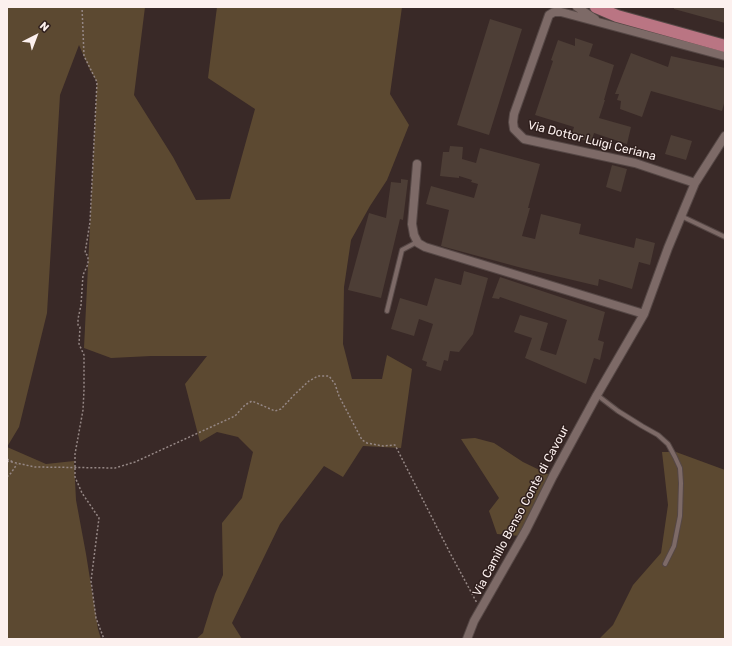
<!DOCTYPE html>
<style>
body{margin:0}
#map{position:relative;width:732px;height:646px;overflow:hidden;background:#392927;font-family:Rubik,sans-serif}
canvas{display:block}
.frame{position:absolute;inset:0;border:8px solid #fcf0ee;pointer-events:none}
.north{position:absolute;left:16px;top:16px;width:40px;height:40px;-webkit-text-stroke:3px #2f1f1d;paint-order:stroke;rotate:42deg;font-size:11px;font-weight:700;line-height:16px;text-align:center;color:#fcf0ee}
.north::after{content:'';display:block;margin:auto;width:14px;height:18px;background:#fcf0ee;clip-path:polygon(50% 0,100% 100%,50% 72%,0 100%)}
</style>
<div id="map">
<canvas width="732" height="646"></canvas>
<div class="frame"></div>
<div class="north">N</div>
</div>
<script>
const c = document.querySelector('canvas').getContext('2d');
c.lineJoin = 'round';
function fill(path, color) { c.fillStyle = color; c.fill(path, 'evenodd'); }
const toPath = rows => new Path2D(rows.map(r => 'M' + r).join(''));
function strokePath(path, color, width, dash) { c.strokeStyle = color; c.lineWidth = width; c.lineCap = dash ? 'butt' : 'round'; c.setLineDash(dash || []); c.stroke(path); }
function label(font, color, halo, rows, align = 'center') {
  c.font = font + ' Rubik,sans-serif'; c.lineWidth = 3; c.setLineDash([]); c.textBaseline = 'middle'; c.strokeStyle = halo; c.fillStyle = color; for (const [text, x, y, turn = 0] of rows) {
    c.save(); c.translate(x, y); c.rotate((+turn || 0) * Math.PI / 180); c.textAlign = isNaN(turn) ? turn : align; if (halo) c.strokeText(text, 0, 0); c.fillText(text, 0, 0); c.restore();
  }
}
const green = toPath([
 [7,7,145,7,134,95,173,157,196,200,230,199,255,109,208,78,217,7,402,7,390,94,409,125,387,180,370,206,351,240,344,287,343,344,352,379,382,379,387,355,412,369,401,448,363,446,343,477,324,466,280,524,232,623,242,639,196,639,203,633,204,629,215,594,223,575,222,523,242,498,253,452,238,437,217,432,200,442,185,384,207,356,151,356,111,358,84,348,97,82,89,68,79,45,60,95,47,313,19,427,7,447,46,464,74,461,76,500,86,554,98,629,101,639,7,639],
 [475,438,494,443,523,462,554,477,520,536,497,534,489,511,499,498,461,439],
 [662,452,676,452,725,470,725,639,599,639,613,625,633,585,661,553,668,505]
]);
const building = toPath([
 [674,7,725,7,725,23,674,9],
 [490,19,522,29,489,135,457,125],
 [575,38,593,44,589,56,614,65,604,100,605,100,599,118,631,127,627,144,594,133,591,142,571,137,574,127,535,115,553,61,551,60,558,40,575,46],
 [631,53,668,67,671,56,725,68,725,100,722,111,651,91,642,117,620,109,621,101,617,100,619,94,615,94],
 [671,135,692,141,686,160,665,154],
 [450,146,463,147,462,159,476,163,480,148,540,164,528,208,530,208,522,236,535,239,541,214,581,224,579,234,634,248,636,238,655,243,650,265,639,262,632,289,599,279,598,286,522,268,441,246,449,210,426,204,431,186,474,198,478,184,471,182,472,180,459,176,459,178,440,176,443,152,449,152],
 [612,165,627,169,621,192,606,187],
 [401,179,408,180,403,220,400,219,381,298,348,290,369,213,386,218,391,182,401,183],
 [464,271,488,278,473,334,459,352,450,351,448,361,444,360,441,371,426,366,427,362,422,360,433,324,419,319,414,336,391,329,400,298,427,306,435,278,461,285],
 [500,277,605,312,598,340,604,342,600,360,594,358,586,384,525,358,532,338,514,332,520,315,548,323,540,350,556,355,567,320,500,297,499,299,492,298]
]);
const path = toPath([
 [7,459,13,462],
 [7,461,35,467,115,468,135,462,235,416,245,405,252,401,275,411,281,409,295,394,309,381,318,376,329,376,335,384,339,396,362,440,367,443,383,446,395,445,449,551,477,603],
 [75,467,75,454,83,410,84,390,84,355,79,344,80,327,78,325,78,319,81,305,83,275,88,264,88,256,85,253,90,222,97,82,84,56,82,7],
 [75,468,75,477,82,493,99,518,91,581,96,618,104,639],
 [7,477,11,473,17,464]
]);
const service = toPath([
 [681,216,725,237],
 [387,311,402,250,417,242],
 [597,395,618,411,642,426,658,435,668,444,675,457,680,468,681,483,680,516,674,546,665,564]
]);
const minor = toPath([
 [577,7,595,19],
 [417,164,412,224,414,235,418,243,425,247,644,314],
 [695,183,635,163,524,139,514,129,513,122,514,114,549,15,554,12,561,12,725,56],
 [467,639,474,621,526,530,553,476,597,395,644,314,668,248,695,183,725,136]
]);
const primary = toPath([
 [596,7,617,16,725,46]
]);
const streetNames = [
 ["Via Dottor Luigi Ceriana",592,141,14],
 ["Via Camillo Benso Conte di Cavour",521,511,-62]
];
fill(green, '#5c4931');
fill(building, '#4d3e36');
strokePath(service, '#554745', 6);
strokePath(minor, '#554745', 10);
strokePath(primary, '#554745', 14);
strokePath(path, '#958785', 1.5, [2, 2]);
strokePath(service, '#7d6a67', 4);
strokePath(minor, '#7d6a67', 8);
strokePath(primary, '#ba7583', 12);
label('12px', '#fcf0ee', '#2f1f1d', streetNames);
</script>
